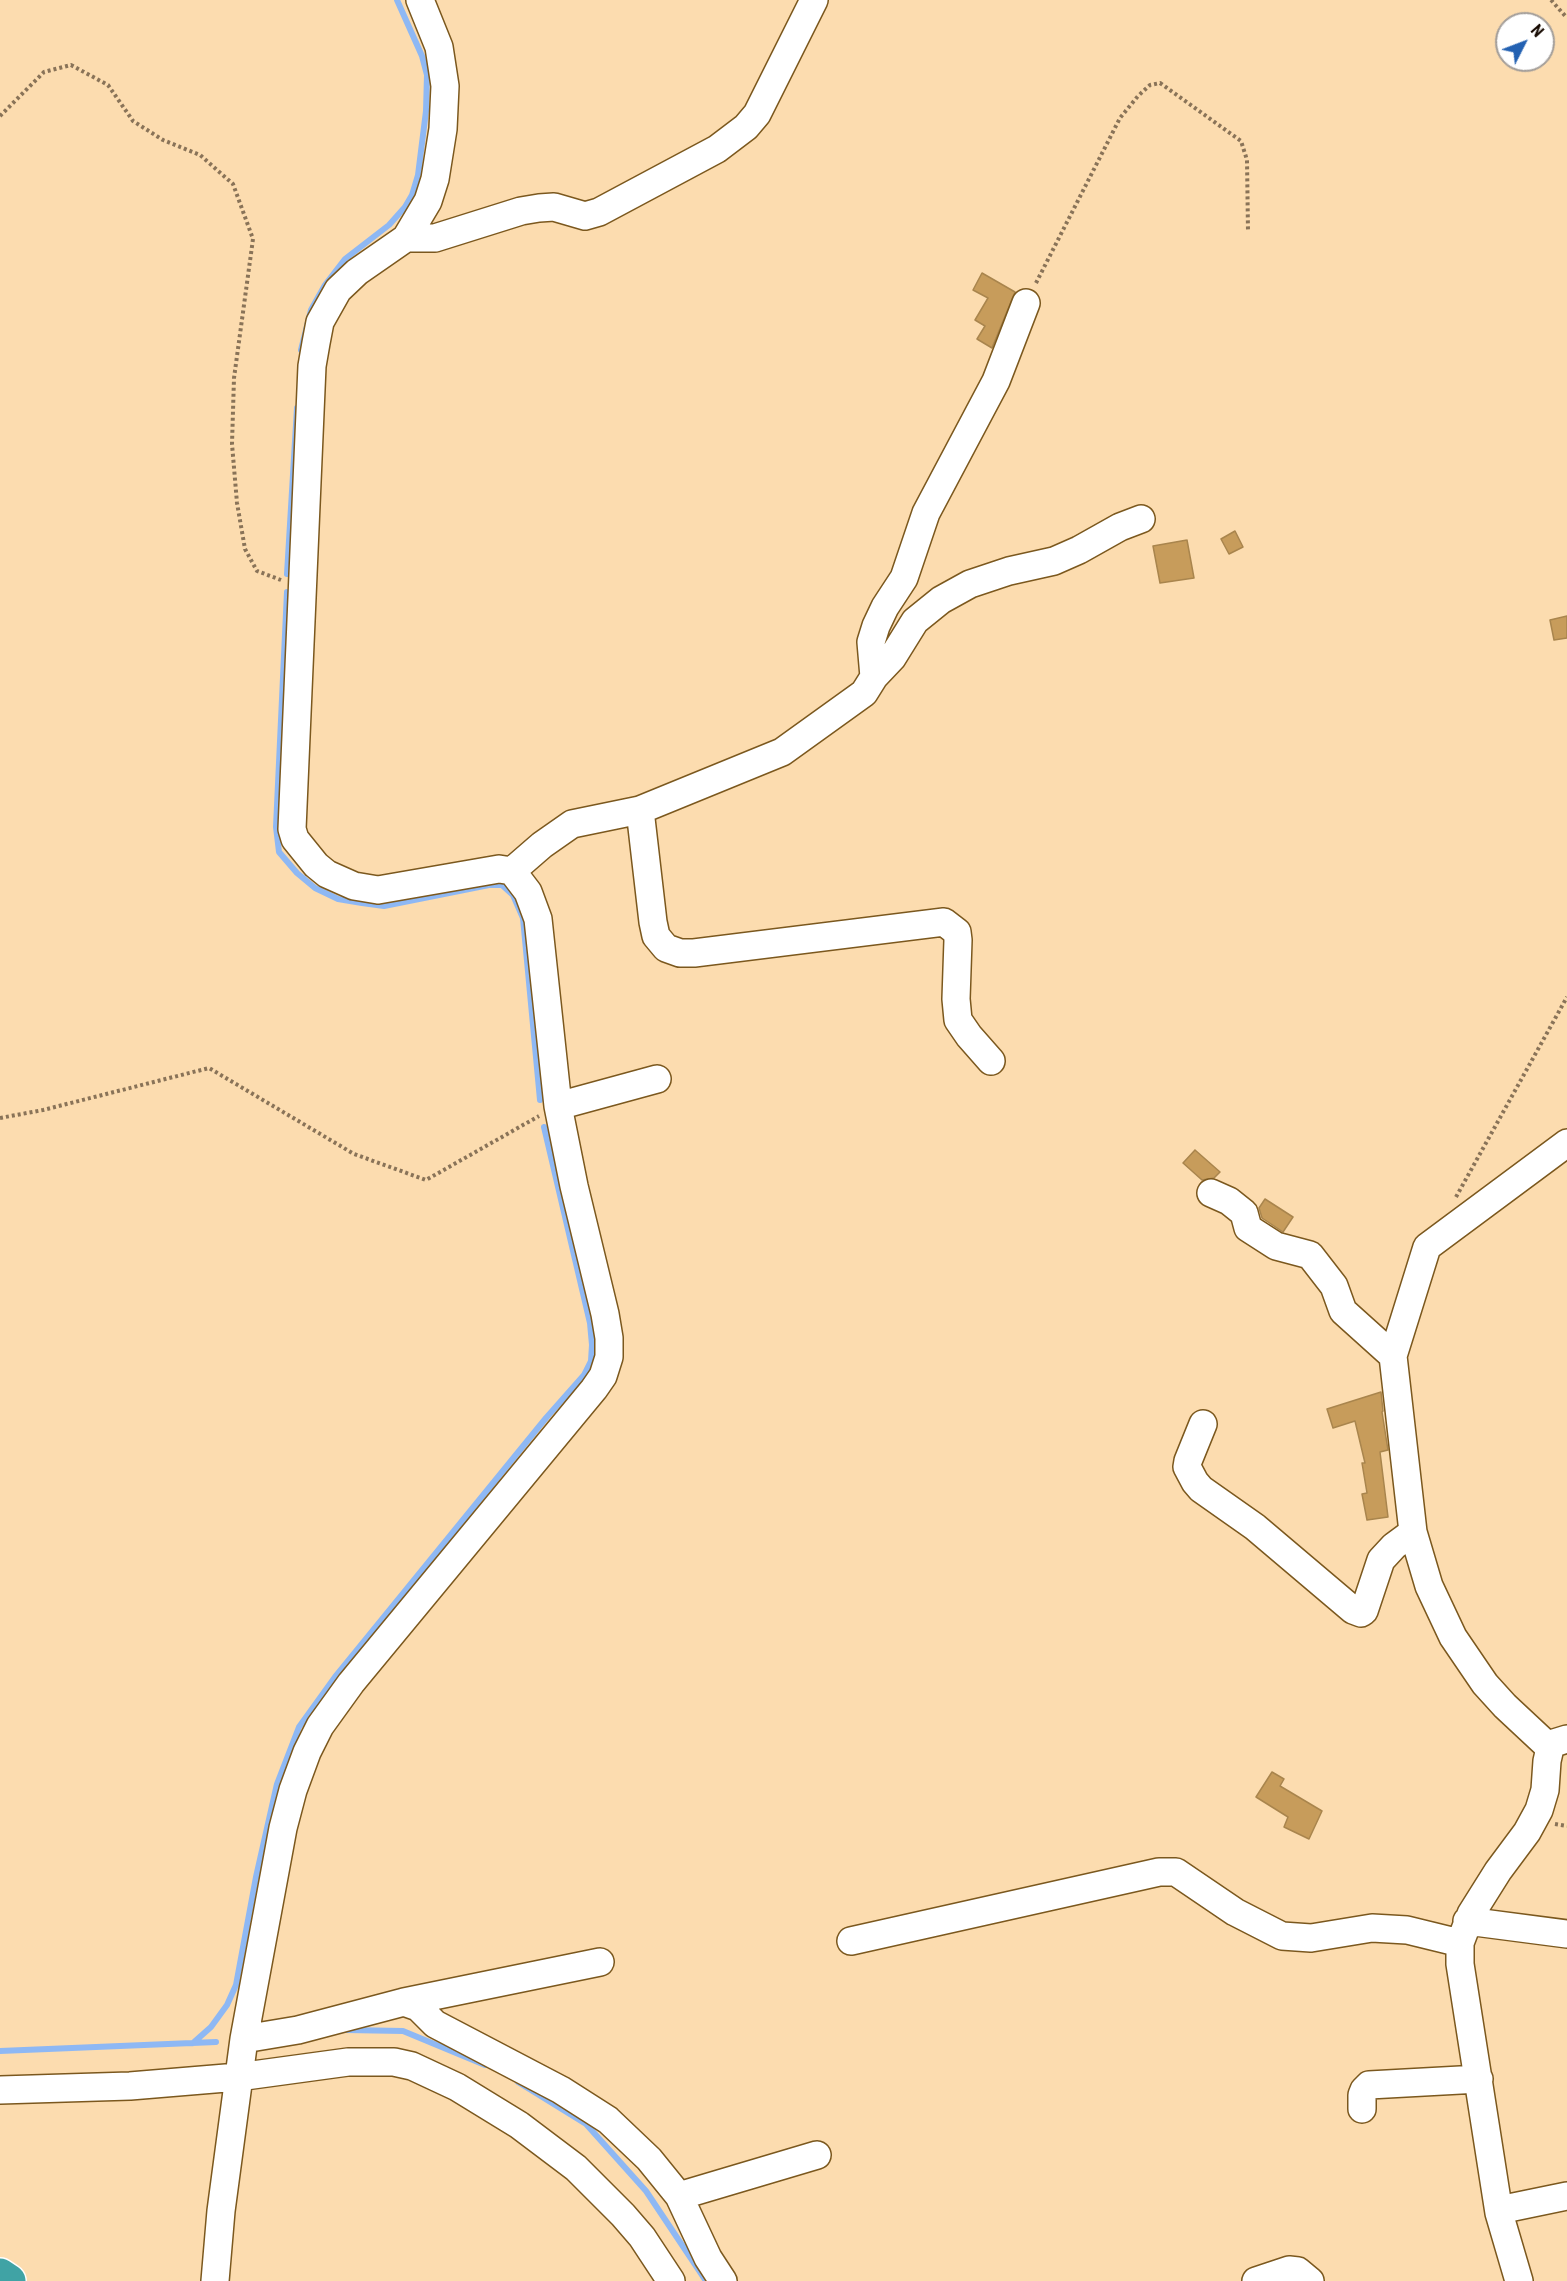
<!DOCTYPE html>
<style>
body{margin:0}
#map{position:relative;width:1567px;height:2281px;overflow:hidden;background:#fcdcaf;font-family:"Roboto Condensed",sans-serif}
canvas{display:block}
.north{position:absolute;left:1495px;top:12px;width:60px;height:60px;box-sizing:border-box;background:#fff;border:2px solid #a29d99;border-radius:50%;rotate:48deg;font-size:16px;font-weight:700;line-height:24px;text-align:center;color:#160900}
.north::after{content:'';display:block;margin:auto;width:21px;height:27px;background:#2361b2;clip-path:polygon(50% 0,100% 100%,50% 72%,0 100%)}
</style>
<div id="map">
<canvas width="1567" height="2281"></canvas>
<div class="north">N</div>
</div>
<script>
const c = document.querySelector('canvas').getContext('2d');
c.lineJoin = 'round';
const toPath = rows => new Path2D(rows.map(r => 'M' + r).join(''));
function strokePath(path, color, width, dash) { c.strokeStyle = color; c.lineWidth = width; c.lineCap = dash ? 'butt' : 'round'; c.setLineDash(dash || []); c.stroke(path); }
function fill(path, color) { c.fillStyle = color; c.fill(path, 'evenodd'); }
const stream = toPath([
 [301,350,311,310,325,285,345,259,389,225,405,207,412,195,418,175,426,111,427,75,422,56,397,0],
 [287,574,297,408],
 [287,592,276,827,279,852,297,873,315,888,338,899,362,903,384,906,489,885,502,885,513,895,523,918,540,1100],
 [346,2030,403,2031,485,2065],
 [193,2043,211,2027,227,2005,236,1985,256,1877,277,1784,299,1727,335,1677,546,1418,584,1375,591,1361,592,1345,590,1323,544,1127],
 [0,2051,216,2042],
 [518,2082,586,2124,646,2191,706,2281]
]);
const building = toPath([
 [982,273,1015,292,992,348,977,339,985,326,975,320,988,298,973,290,982,273],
 [1235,531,1243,547,1229,554,1221,539,1235,531],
 [1187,540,1194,578,1160,583,1153,546,1187,540],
 [1567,616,1567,638,1554,640,1550,620,1567,616],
 [1195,1150,1220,1172,1214,1178,1202,1180,1183,1163,1195,1150],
 [1265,1199,1293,1217,1283,1232,1262,1218,1259,1208,1265,1199],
 [1381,1392,1383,1411,1382,1412,1388,1450,1380,1452,1388,1517,1367,1520,1362,1494,1367,1493,1362,1463,1365,1463,1355,1421,1333,1428,1327,1409,1381,1392],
 [1272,1772,1284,1779,1280,1786,1322,1811,1309,1839,1284,1827,1288,1817,1256,1797,1272,1772]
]);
const path = toPath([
 [1551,0,1567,18],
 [0,116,44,72,71,65,108,85,133,121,163,140,200,155,233,184,253,239,234,378,232,444,237,503,245,549,257,571,281,580],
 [1036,283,1120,118,1138,96,1150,85,1160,83,1241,141,1247,160,1248,231],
 [0,1118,43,1110,209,1068,354,1154,426,1180,539,1116],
 [1456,1197,1567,997],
 [1555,1824,1567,1826]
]);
const minor = toPath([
 [406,238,435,238,521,211,539,208,554,207,585,216,599,212,717,149,746,127,757,114,814,0],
 [874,677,892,658,915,621,941,600,970,584,1009,571,1054,561,1079,550,1120,527,1141,519],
 [640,810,653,922,656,936,666,948,680,953,694,953,944,922,957,932,958,940,956,999,958,1020,969,1036,991,1061],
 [512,871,542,845,572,824,640,810,782,752,864,693,874,677,871,642,876,626,885,607,904,578,926,513,996,381,1026,303],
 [558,1106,657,1079],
 [1211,1193,1229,1201,1244,1213,1248,1228,1276,1246,1310,1255,1334,1286,1343,1311,1393,1356],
 [1203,1424,1188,1461,1187,1467,1195,1482,1201,1489,1255,1527,1353,1610,1361,1613,1364,1611,1381,1560,1394,1546,1413,1532],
 [1550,1748,1505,1706,1485,1684,1453,1637,1429,1586,1413,1532,1393,1356,1427,1247,1567,1143],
 [1467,1921,1567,1934],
 [851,1941,1159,1872,1176,1872,1235,1912,1282,1936,1311,1938,1372,1928,1407,1930,1460,1943],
 [404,2002,600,1962],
 [244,2039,298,2030,404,2002,418,2007,435,2024,561,2090,608,2120,649,2159,679,2196,708,2258,723,2281],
 [0,2090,130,2086,238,2077,348,2062,394,2062,412,2066,457,2087,519,2125,576,2168,623,2215,642,2237,671,2281],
 [1362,2109,1362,2095,1364,2090,1369,2085,1479,2079],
 [679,2196,817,2155],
 [1499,2210,1567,2196],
 [215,2281,221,2211,244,2039,283,1828,293,1790,307,1752,320,1726,351,1683,594,1389,603,1376,609,1357,609,1338,605,1314,574,1186,558,1106,538,919,528,892,512,871,499,869,378,890,354,886,327,874,316,865,295,839,292,829,312,366,316,343,320,322,338,290,357,272,406,238,428,201,435,179,443,129,445,86,439,47,420,0],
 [1256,2281,1289,2270,1298,2271,1310,2281],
 [1519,2281,1499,2213,1460,1964,1460,1943,1471,1914,1498,1871,1527,1832,1539,1810,1545,1790,1547,1761,1550,1748,1554,1743,1567,1739]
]);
const highway = toPath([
 [0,2275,9,2281]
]);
strokePath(stream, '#8eb8f4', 6);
fill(building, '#c79c5b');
strokePath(building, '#a9854d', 1.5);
strokePath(minor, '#7b581e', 30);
strokePath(highway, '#fff', 36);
strokePath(path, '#897358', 4, [3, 3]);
strokePath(minor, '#fff', 27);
strokePath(highway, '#40a3a5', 33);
</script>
